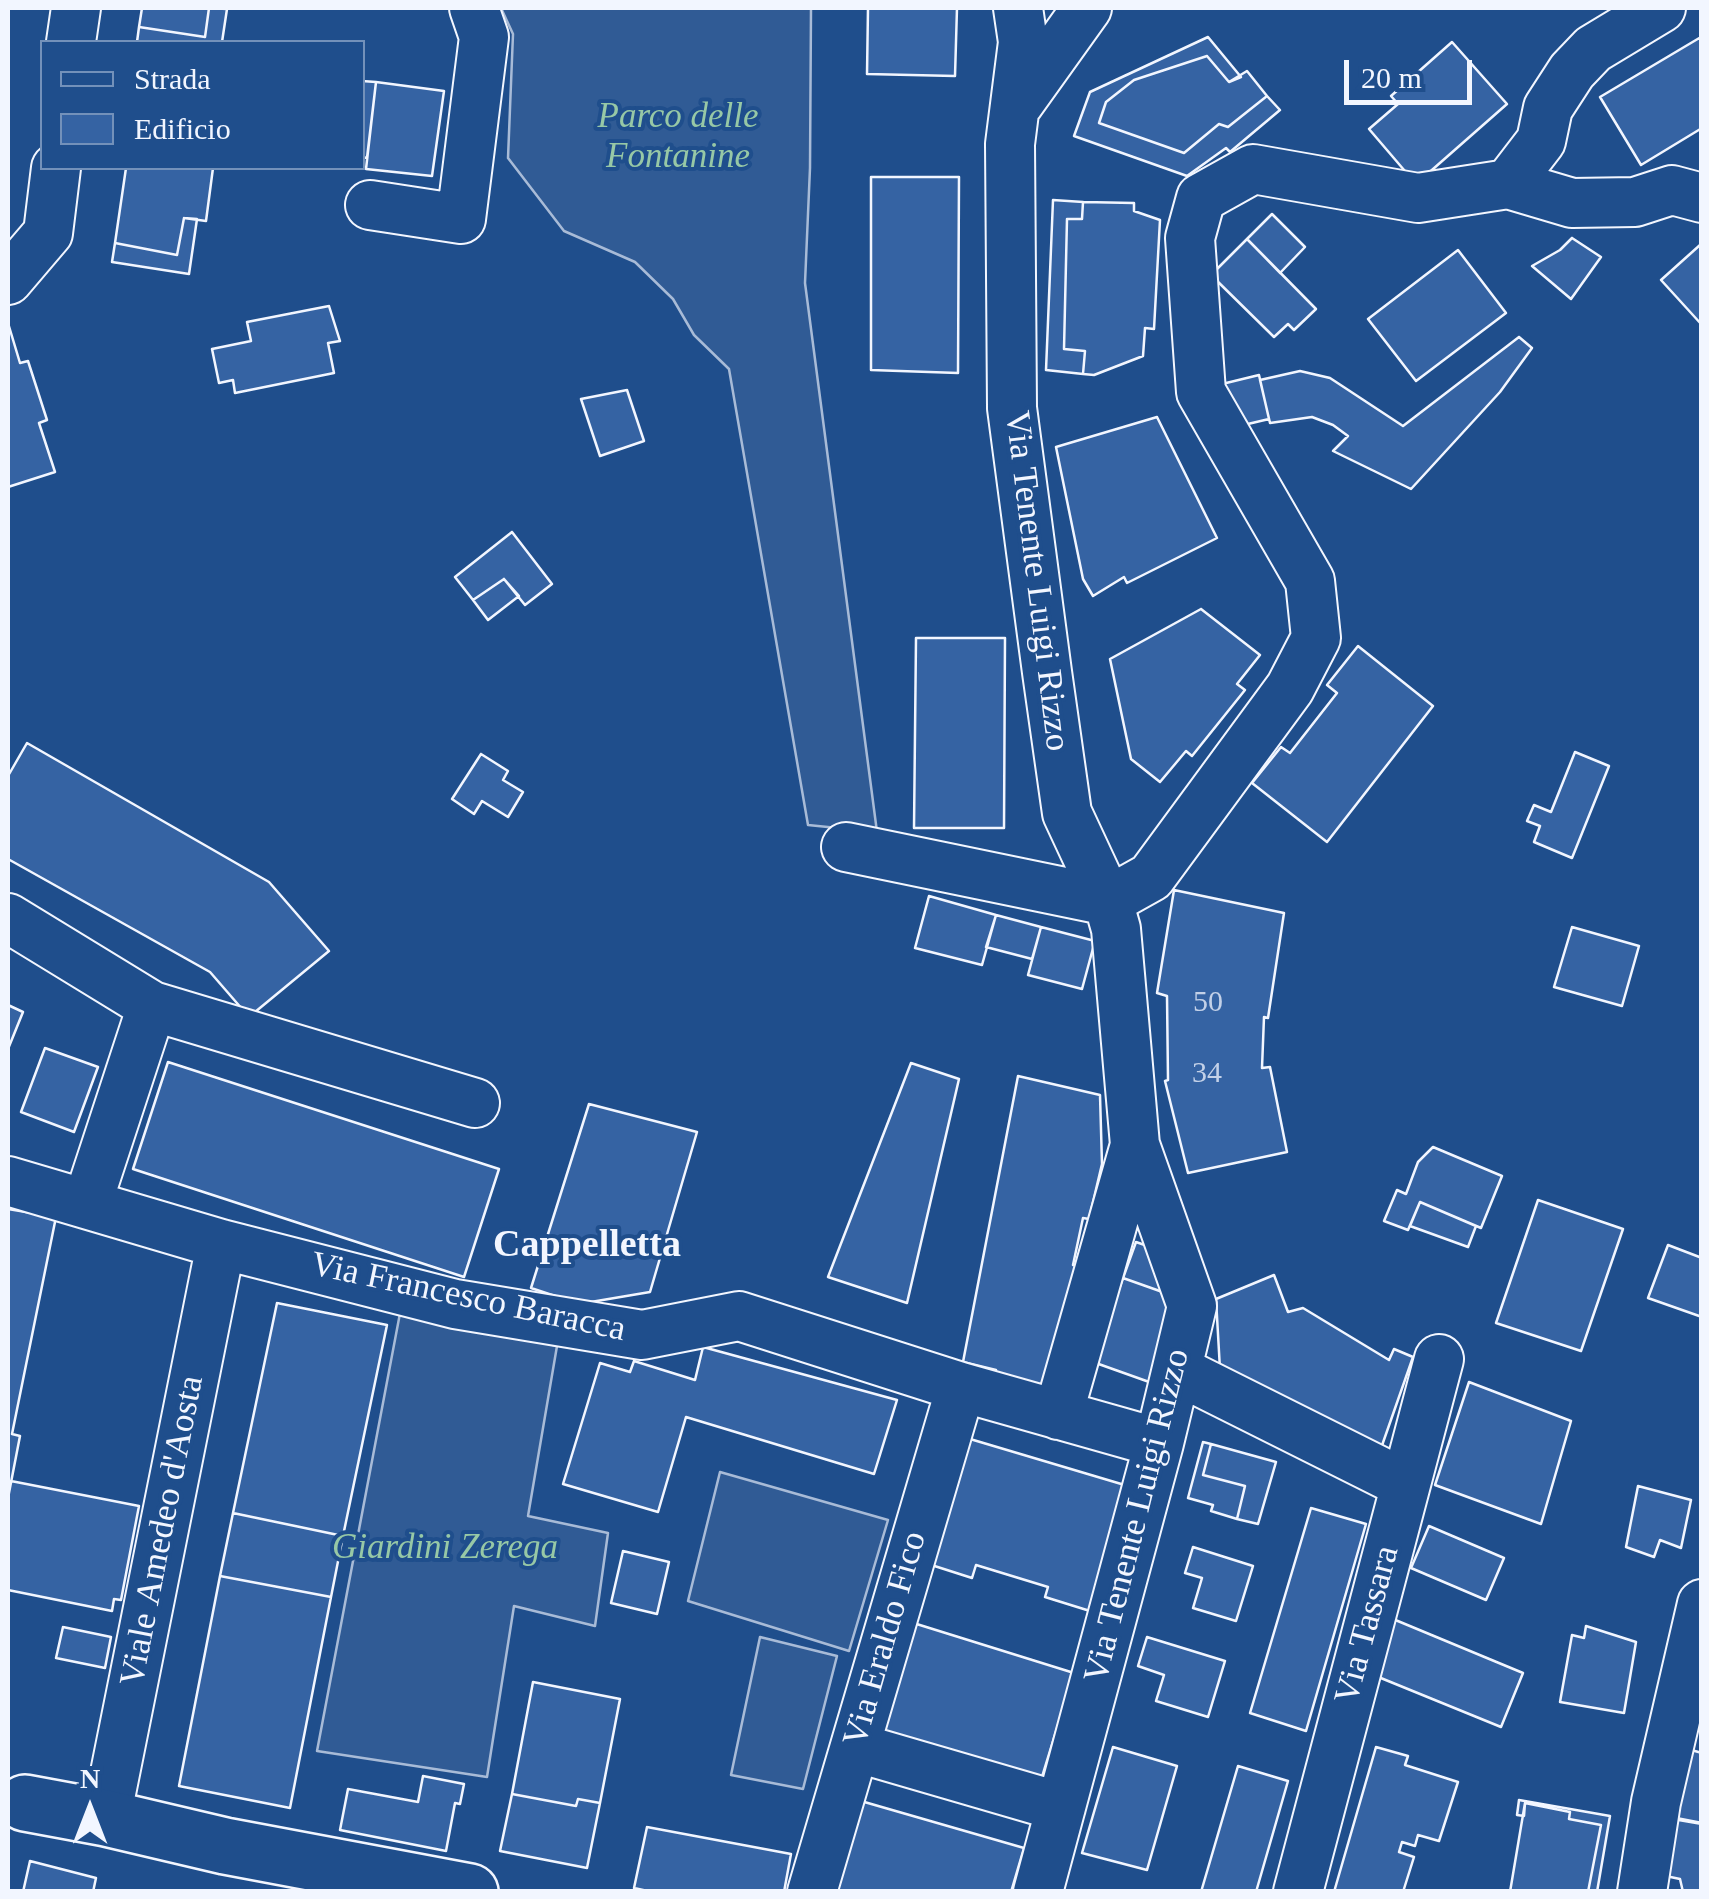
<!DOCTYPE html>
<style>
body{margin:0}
#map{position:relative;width:1709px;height:1899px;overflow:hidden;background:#1f4e8c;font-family:Georgia,serif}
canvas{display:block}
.frame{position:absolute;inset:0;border:10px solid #f2f6ff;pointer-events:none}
.legend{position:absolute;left:40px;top:40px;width:325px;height:130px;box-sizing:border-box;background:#1f4e8c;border:2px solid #7391ba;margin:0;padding:12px 18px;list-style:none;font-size:30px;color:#f2f6ff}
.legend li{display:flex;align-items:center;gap:20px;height:50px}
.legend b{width:50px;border:2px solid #7391ba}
.north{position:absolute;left:40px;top:1759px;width:100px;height:100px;-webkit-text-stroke:8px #1f4e8c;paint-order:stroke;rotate:0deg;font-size:28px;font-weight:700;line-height:40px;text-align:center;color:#f2f6ff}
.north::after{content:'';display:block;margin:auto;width:35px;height:45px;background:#f2f6ff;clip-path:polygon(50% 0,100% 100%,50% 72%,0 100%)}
.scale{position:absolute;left:1344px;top:60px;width:128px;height:45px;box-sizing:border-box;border:5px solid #f2f6ff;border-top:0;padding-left:12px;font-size:30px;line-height:35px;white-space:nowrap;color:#f2f6ff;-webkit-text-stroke:8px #1f4e8c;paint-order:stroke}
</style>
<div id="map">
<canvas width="1709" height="1899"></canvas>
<div class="frame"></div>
<ul class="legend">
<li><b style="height:12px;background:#1f4e8c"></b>Strada</li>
<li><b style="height:28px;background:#3563a3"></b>Edificio</li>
</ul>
<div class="north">N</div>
<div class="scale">20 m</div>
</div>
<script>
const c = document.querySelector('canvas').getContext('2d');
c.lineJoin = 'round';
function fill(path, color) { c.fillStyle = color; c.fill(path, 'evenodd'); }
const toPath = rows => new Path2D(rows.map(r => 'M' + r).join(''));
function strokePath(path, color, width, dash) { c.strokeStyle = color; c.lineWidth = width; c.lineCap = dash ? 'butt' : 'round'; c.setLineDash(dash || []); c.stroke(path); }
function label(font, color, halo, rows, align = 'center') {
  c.font = font + ' Georgia,serif'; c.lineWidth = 8; c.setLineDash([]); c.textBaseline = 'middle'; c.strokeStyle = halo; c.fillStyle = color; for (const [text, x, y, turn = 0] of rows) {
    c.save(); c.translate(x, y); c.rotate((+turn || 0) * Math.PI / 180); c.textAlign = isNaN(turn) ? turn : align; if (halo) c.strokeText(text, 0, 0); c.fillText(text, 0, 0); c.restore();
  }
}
const built = toPath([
 [501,8,811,8,810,168,805,283,877,832,808,825,729,369,694,335,673,299,635,262,564,231,508,158,513,34,501,8],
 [401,1308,557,1346,528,1516,608,1533,595,1626,514,1606,487,1777,317,1751,401,1308],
 [720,1472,888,1520,849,1651,688,1601,720,1472],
 [760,1637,837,1656,803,1789,731,1775,760,1637]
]);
const building = toPath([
 [142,8,209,8,205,37,139,27,142,8],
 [209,8,227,9,222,42,137,42,139,27,205,37,209,8],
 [868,8,957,8,955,76,867,74,868,8],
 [1208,37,1241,77,1229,82,1207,56,1134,80,1106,102,1099,123,1184,153,1219,124,1228,127,1267,96,1280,110,1230,152,1226,148,1187,176,1074,136,1090,92,1208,37],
 [1701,37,1702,128,1641,165,1600,97,1701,37],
 [1452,42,1507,104,1416,184,1369,129,1398,104,1391,96,1452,42],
 [1207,56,1229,82,1247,71,1267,96,1228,127,1219,124,1184,153,1099,123,1106,102,1134,80,1207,56],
 [362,81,376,82,367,158,362,157,362,81],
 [376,82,444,91,432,176,366,169,376,82],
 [126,168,213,168,206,221,184,218,177,255,115,243,126,168],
 [871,177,959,177,958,373,871,370,871,177],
 [1053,200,1083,202,1082,219,1067,219,1064,349,1085,351,1083,374,1046,370,1053,200],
 [1083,202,1134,203,1134,211,1160,220,1154,329,1145,328,1143,356,1094,375,1083,374,1085,351,1064,349,1067,219,1082,219,1083,202],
 [1272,214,1305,247,1280,273,1247,239,1272,214],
 [184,218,197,219,189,274,112,262,115,243,177,255,184,218],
 [1572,238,1601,257,1571,299,1532,266,1560,250,1572,238],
 [1247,239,1316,309,1294,330,1288,324,1274,337,1211,275,1247,239],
 [1700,245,1702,246,1702,325,1661,280,1700,245],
 [1458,250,1506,313,1416,381,1368,319,1458,250],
 [329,306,340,341,328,343,334,373,235,393,233,380,219,383,212,349,251,341,247,322,329,306],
 [8,323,20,363,28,361,47,420,39,423,55,472,8,487,8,323],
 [1519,337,1532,348,1500,392,1411,489,1333,451,1348,436,1333,425,1312,417,1270,423,1260,380,1300,371,1330,378,1403,426,1519,337],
 [1259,375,1269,419,1231,428,1218,385,1259,375],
 [627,390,644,441,600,456,581,399,627,390],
 [1157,417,1217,538,1127,583,1124,577,1093,596,1083,579,1056,447,1157,417],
 [512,532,552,584,525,605,504,579,473,600,455,577,512,532],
 [504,579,519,596,488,620,473,600,504,579],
 [1201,609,1260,655,1237,684,1245,690,1192,756,1186,751,1160,782,1131,759,1110,659,1201,609],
 [916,638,1005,638,1004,828,914,828,916,638],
 [1358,646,1433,706,1327,842,1252,783,1281,747,1290,753,1337,693,1327,685,1358,646],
 [27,743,269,882,329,951,249,1017,210,972,8,859,8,776,27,743],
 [1575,752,1609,766,1572,858,1534,842,1540,826,1527,821,1534,805,1551,812,1575,752],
 [481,754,508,771,503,780,523,792,508,817,482,801,474,814,452,799,481,754],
 [1174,890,1284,913,1268,1018,1264,1017,1262,1068,1270,1067,1287,1152,1188,1173,1165,1081,1168,1080,1167,996,1157,993,1174,890],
 [929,896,996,915,982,965,915,948,929,896],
 [996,915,1041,927,1032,959,986,947,996,915],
 [1041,927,1095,941,1082,989,1028,975,1041,927],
 [1572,927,1639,946,1622,1006,1554,987,1572,927],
 [8,1005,23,1012,8,1049,8,1005],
 [45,1048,98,1067,74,1132,21,1112,45,1048],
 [168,1062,499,1169,464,1277,133,1169,168,1062],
 [911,1063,959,1079,907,1303,828,1277,911,1063],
 [1018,1076,1100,1095,1102,1164,1089,1219,1083,1218,1073,1265,1080,1266,1057,1390,995,1381,996,1370,963,1362,1018,1076],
 [589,1104,697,1132,650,1292,579,1304,531,1288,589,1104],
 [1433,1147,1502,1176,1481,1228,1420,1202,1408,1230,1384,1221,1397,1190,1406,1194,1418,1162,1433,1147],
 [1538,1200,1623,1229,1581,1351,1496,1323,1538,1200],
 [1420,1202,1476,1226,1468,1247,1410,1226,1420,1202],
 [8,1209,56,1217,12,1434,20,1436,8,1498,8,1209],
 [1136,1242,1162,1251,1171,1295,1123,1278,1136,1242],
 [1668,1245,1702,1258,1702,1317,1648,1298,1668,1245],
 [1274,1275,1288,1312,1303,1308,1389,1360,1394,1349,1413,1357,1379,1454,1221,1387,1216,1299,1274,1275],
 [1123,1278,1171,1295,1152,1383,1093,1362,1123,1278],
 [277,1303,387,1325,343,1536,233,1513,277,1303],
 [703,1347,897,1400,874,1474,686,1417,658,1512,563,1484,600,1363,630,1372,634,1361,695,1380,703,1347],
 [1469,1382,1571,1421,1541,1524,1435,1485,1469,1382],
 [960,1436,1128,1486,1090,1611,1045,1597,1048,1587,976,1565,972,1578,922,1562,960,1436],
 [1203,1442,1211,1444,1203,1475,1245,1486,1237,1519,1211,1511,1213,1505,1188,1498,1203,1442],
 [1211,1444,1276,1462,1258,1524,1237,1519,1245,1486,1203,1475,1211,1444],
 [11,1481,139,1506,121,1600,114,1599,112,1611,8,1590,8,1498,11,1481],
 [1638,1486,1691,1500,1681,1548,1660,1540,1654,1557,1626,1547,1638,1486],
 [1311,1508,1366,1524,1306,1731,1250,1713,1311,1508],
 [233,1513,343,1536,331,1597,220,1576,233,1513],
 [1429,1526,1504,1558,1486,1600,1411,1568,1429,1526],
 [1193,1547,1253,1566,1236,1621,1193,1608,1202,1578,1185,1573,1193,1547],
 [623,1551,669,1562,657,1614,611,1603,623,1551],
 [220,1576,331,1597,290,1808,179,1786,220,1576],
 [1393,1619,1523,1673,1501,1727,1371,1674,1393,1619],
 [907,1621,1074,1673,1041,1780,874,1728,907,1621],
 [1586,1626,1636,1642,1624,1713,1560,1702,1572,1635,1584,1638,1586,1626],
 [63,1627,111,1637,105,1668,56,1658,63,1627],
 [1147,1637,1225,1661,1208,1717,1156,1701,1164,1675,1138,1666,1147,1637],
 [533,1682,620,1699,600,1803,578,1799,576,1806,512,1794,533,1682],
 [1677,1746,1702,1753,1702,1823,1666,1816,1677,1746],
 [1113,1747,1177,1766,1147,1870,1082,1853,1113,1747],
 [1376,1747,1408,1756,1405,1765,1458,1782,1439,1841,1418,1835,1415,1846,1402,1842,1399,1852,1414,1857,1403,1892,1334,1892,1376,1747],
 [1238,1766,1288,1781,1256,1892,1201,1892,1238,1766],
 [423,1776,464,1784,460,1804,455,1803,446,1851,340,1830,348,1789,418,1802,423,1776],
 [512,1794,576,1806,578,1799,600,1803,587,1868,500,1851,512,1794],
 [854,1799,1024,1848,1011,1892,830,1892,854,1799],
 [1519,1800,1610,1816,1597,1892,1588,1892,1601,1825,1569,1819,1570,1812,1525,1803,1524,1816,1517,1815,1519,1800],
 [1525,1803,1570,1812,1569,1819,1601,1825,1588,1892,1510,1892,1525,1803],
 [1667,1818,1702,1824,1702,1892,1683,1892,1680,1879,1656,1874,1667,1818],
 [647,1827,791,1854,784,1892,652,1892,634,1888,647,1827],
 [30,1861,96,1878,93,1892,23,1892,30,1861]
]);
const minor = toPath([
 [1018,8,1023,42,1010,144,1012,408,1047,672,1067,813,1108,901,1116,929,1135,1145,1192,1306,1159,1443,1038,1892],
 [71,42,76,8],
 [1019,103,1087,8],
 [1508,184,1541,141,1548,108,1572,71,1593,49,1661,8],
 [370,205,461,219,484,37,474,8],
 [8,280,48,233,56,168],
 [846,847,1108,901,1151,877,1290,688,1316,638,1310,581,1201,392,1190,238,1201,198,1253,169,1418,198,1508,184,1572,203,1635,202,1672,190,1702,198],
 [8,918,152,1006,87,1204],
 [152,1006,475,1103],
 [8,1181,221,1244,455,1304,642,1335,739,1316,961,1387,1159,1443],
 [1177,1370,1405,1484],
 [1058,1415,1135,1145],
 [855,1747,1061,1807],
 [106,1818,221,1244],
 [812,1892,961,1387],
 [1298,1892,1439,1359],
 [1642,1892,1656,1802,1702,1604]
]);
const major = toPath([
 [25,1803,106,1818,225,1846,470,1892]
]);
const numberNames = [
 ["50",1208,1003],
 ["34",1207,1074]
];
const parkNames = [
 ["Parco delle",678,118],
 ["Fontanine",678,158],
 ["Giardini Zerega",445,1549]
];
const streetNames = [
 ["Via Tenente Luigi Rizzo",1036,581,83],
 ["Via Francesco Baracca",468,1298,12],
 ["Via Tenente Luigi Rizzo",1138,1516,-76],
 ["Viale Amedeo d'Aosta",163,1531,-79],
 ["Via Tassara",1368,1625,-75],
 ["Via Eraldo Fico",886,1639,-74]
];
const neighbourhoodNames = [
 ["Cappelletta",587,1246]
];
fill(built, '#305b95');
strokePath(built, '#a8bbd7', 2.5);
fill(building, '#3563a3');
strokePath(building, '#f2f6ff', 2.5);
strokePath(minor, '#f2f6ff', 52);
strokePath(major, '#f2f6ff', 60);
strokePath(minor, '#1f4e8c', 48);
strokePath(major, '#1f4e8c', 55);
label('30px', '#c3d1e8', null, numberNames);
label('italic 35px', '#97c8a6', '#1f4e8c', parkNames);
label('35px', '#f2f6ff', '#1f4e8c', streetNames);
label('bold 38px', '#f2f6ff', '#1f4e8c', neighbourhoodNames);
</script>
